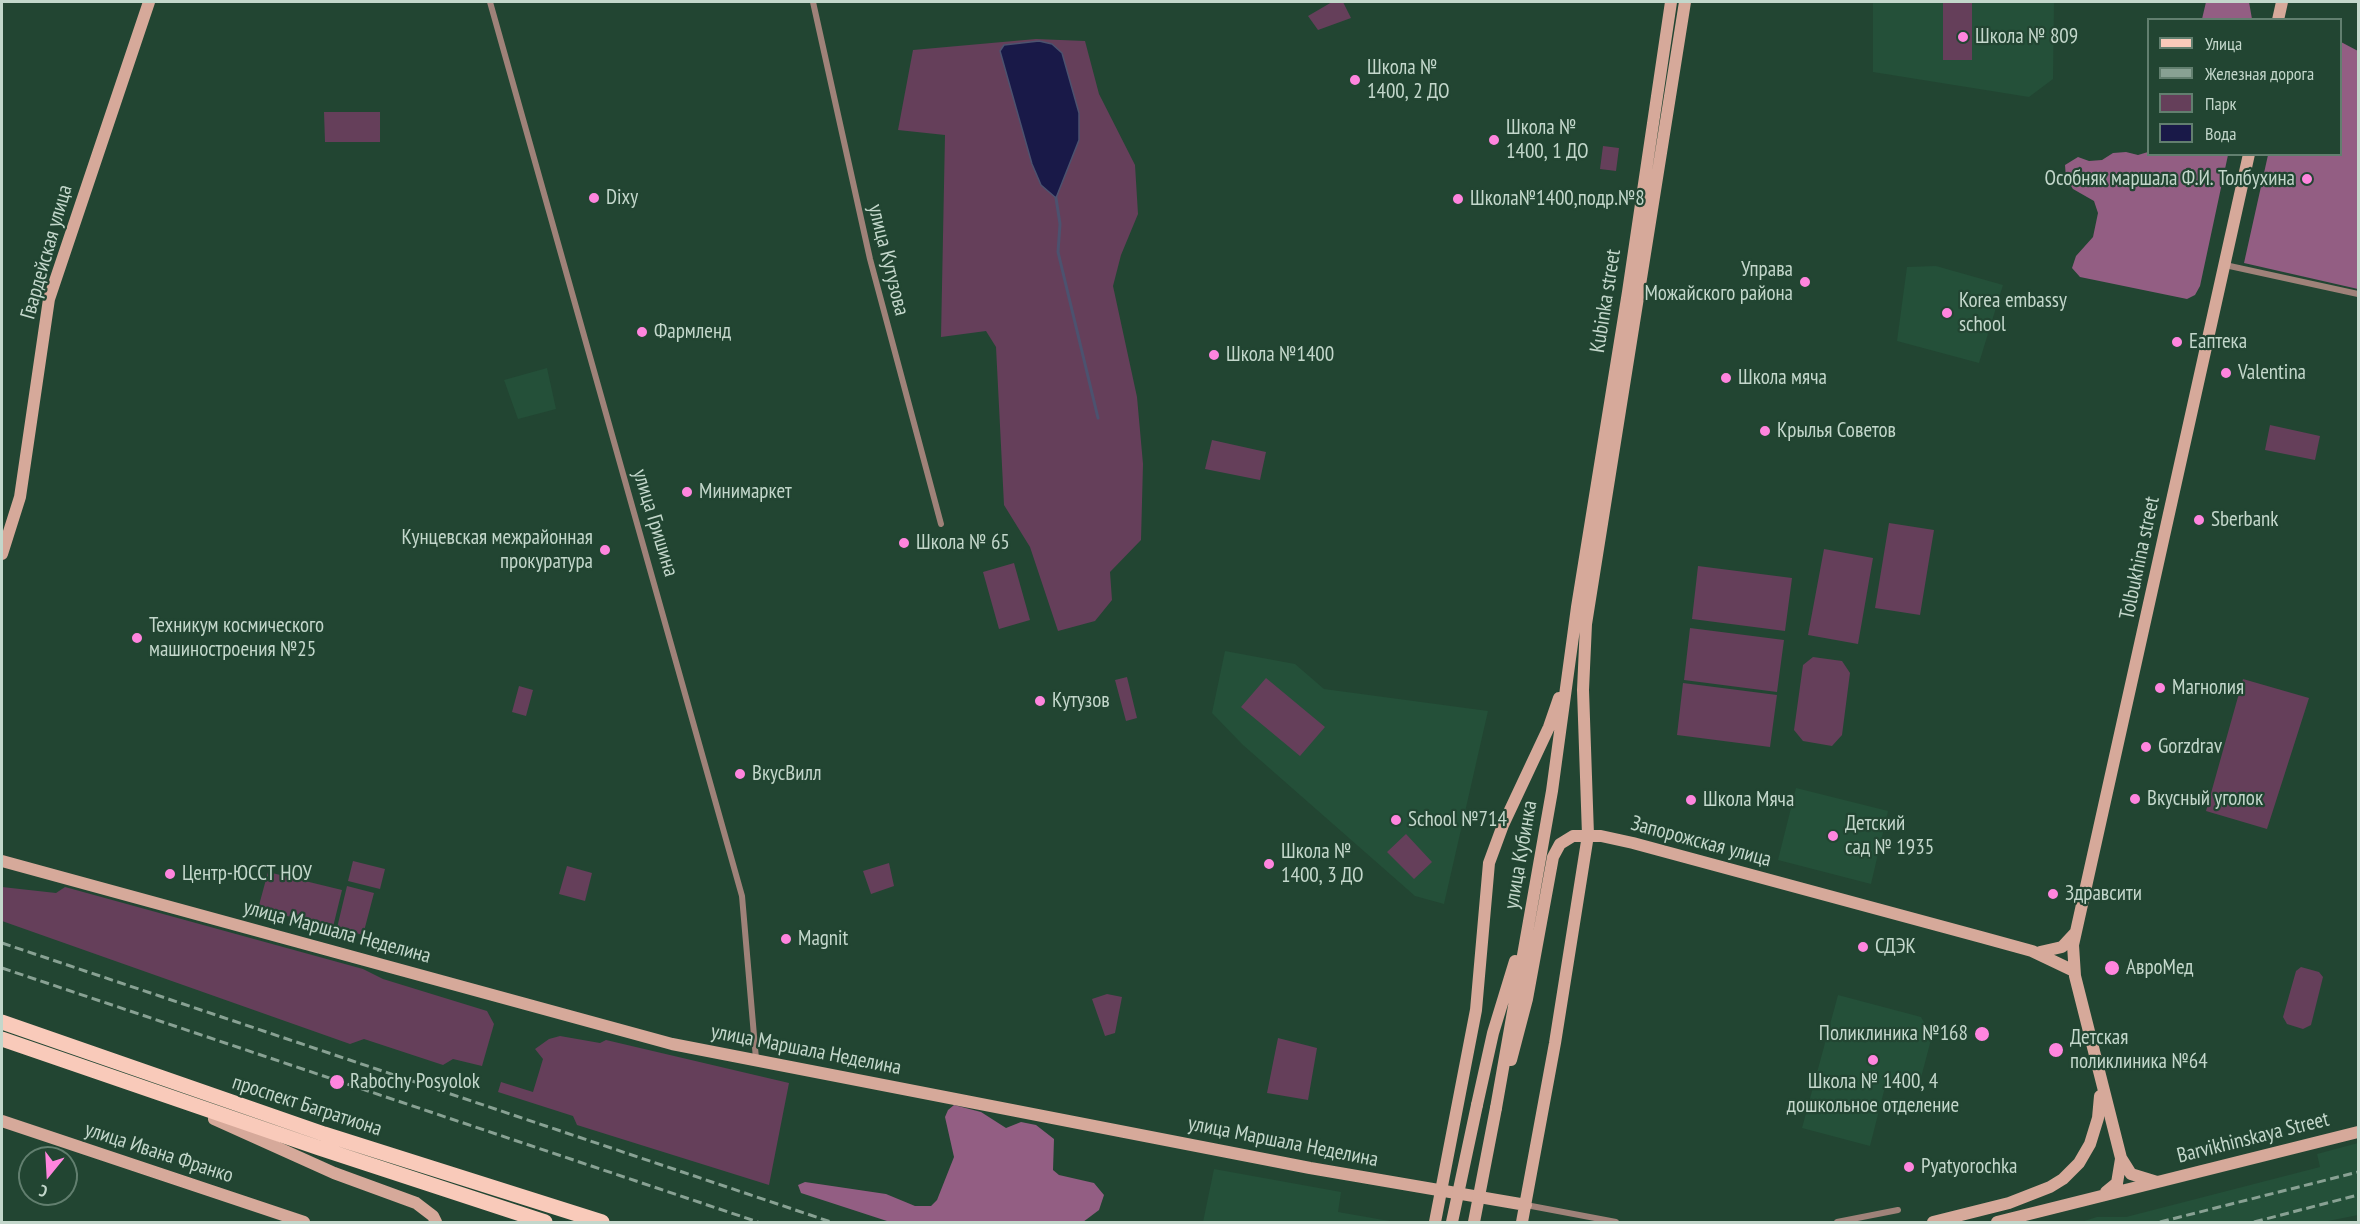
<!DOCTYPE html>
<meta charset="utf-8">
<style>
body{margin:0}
#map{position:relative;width:2360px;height:1224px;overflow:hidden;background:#224532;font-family:"PT Sans Narrow",sans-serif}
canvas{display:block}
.frame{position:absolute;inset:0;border:3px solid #c3d7cb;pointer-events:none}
.legend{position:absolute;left:2147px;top:18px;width:195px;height:138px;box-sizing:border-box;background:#224532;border:2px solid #627f6f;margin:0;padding:8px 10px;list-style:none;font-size:18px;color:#c3d7cb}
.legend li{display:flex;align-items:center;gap:12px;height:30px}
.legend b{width:30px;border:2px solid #627f6f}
.north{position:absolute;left:18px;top:1146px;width:60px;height:60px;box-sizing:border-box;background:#224532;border:2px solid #627f6f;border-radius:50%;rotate:198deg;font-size:16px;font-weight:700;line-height:24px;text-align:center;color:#c3d7cb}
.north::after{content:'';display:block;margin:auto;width:21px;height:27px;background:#ff85de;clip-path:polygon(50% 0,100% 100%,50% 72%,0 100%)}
</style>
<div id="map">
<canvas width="2360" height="1224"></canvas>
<div class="frame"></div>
<ul class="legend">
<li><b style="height:8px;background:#f9caba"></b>Улица</li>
<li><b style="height:8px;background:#88a193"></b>Железная дорога</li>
<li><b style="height:16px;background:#653f5a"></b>Парк</li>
<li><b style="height:16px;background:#191948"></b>Вода</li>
</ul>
<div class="north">С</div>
</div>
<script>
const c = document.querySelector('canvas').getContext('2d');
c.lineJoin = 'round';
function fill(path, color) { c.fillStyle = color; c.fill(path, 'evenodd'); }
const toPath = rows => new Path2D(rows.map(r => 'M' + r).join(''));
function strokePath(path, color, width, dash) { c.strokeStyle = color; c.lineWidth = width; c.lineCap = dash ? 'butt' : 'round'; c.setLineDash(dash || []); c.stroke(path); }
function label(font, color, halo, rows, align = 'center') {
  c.font = font + ' "PT Sans Narrow",sans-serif'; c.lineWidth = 4.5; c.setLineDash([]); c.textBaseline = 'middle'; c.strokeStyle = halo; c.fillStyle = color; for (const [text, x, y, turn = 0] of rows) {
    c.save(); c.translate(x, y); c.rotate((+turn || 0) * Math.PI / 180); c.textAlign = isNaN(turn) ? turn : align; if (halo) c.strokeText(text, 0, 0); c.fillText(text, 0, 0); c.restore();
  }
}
const built = toPath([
 [1873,2,2054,2,2053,79,2029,97,1873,72],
 [1936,266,2003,285,1979,363,1897,341,1907,267],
 [547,368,556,409,518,419,504,380],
 [1225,651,1295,664,1324,689,1488,711,1444,904,1415,896,1243,745,1212,713],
 [1796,788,1888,811,1871,884,1778,860],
 [1838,995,1921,1017,1932,1036,1919,1085,1906,1088,1886,1083,1870,1146,1802,1128],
 [2358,1143,2358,1215,2323,1222,2081,1222,2097,1217,2126,1217,2320,1167,2317,1154],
 [1214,1169,1341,1192,1338,1212,1395,1222,1203,1222]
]);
const green = toPath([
 [1332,2,1343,2,1351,18,1318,30,1308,16],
 [1943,2,1972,2,1972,60,1943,60],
 [1036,39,1085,41,1099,94,1135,165,1138,214,1121,255,1113,286,1137,397,1143,464,1141,540,1110,572,1112,600,1095,621,1058,631,1030,547,1004,505,996,347,986,331,941,337,945,135,898,130,913,50],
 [324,112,380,112,380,142,325,142],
 [1603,146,1619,148,1616,171,1600,169],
 [2270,425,2320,436,2315,460,2265,450],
 [1212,440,1266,452,1260,480,1205,469],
 [1889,523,1934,530,1920,615,1875,608],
 [1824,549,1873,558,1858,644,1808,635],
 [1014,563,1030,620,999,629,983,572],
 [1698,566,1792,578,1785,631,1692,619],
 [1690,628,1784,640,1777,692,1684,680],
 [1813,657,1842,661,1850,673,1842,735,1832,746,1803,741,1794,730,1803,665],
 [1127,677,1137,718,1126,721,1115,680],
 [1266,678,1325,727,1300,756,1241,707],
 [2243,679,2309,698,2267,829,2206,811],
 [1683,683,1777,695,1770,747,1677,735],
 [519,686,533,690,526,716,512,712],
 [1406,834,1432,862,1414,879,1387,852],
 [353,861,385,869,380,889,348,881],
 [889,863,894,886,871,894,863,871],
 [567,866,592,873,585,901,559,894],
 [268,872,342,890,333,927,258,909],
 [347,886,374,893,363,935,337,928],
 [2,887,56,893,65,887,363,969,383,979,487,1011,494,1024,482,1066,453,1059,443,1065,364,1039,350,1044,2,921],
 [2301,967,2319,972,2323,977,2311,1025,2303,1029,2287,1024,2283,1017,2296,971],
 [1107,994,1122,997,1115,1033,1105,1036,1092,999],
 [560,1036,600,1043,606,1040,789,1083,769,1185,577,1125,573,1116,498,1092,501,1082,533,1092,543,1059,535,1049,549,1039],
 [1278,1038,1317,1048,1308,1100,1267,1093]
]);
const forest = toPath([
 [2206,2,2249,2,2252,19,2202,19],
 [2341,42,2358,51,2358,289,2244,263,2268,155,2340,154],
 [2126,152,2138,155,2148,152,2148,154,2228,155,2200,286,2195,295,2187,299,2080,277,2072,268,2076,256,2093,237,2098,213,2094,201,2073,189,2066,178,2065,165,2078,157,2089,161,2102,160,2113,153],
 [954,1105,981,1112,1006,1128,1021,1122,1036,1125,1054,1139,1053,1170,1059,1175,1094,1183,1104,1195,1099,1210,1083,1222,890,1222,801,1193,798,1185,805,1182,886,1194,915,1206,931,1206,937,1200,954,1157,945,1117,948,1110]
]);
const water = toPath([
 [1039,41,1052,44,1062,53,1079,113,1079,140,1056,198,1041,185,1032,164,1000,51,1004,45,1039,41]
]);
const stream = toPath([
 [1056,198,1060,224,1058,252,1098,418]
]);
const street = toPath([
 [490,2,742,896,756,1059],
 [813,2,870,259,941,524],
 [2225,265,2358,294],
 [1526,1205,1616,1222],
 [1837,1222,1898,1210]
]);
const secondary = toPath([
 [2278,20,2282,2],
 [2,554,20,497,49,299,149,2],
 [2,861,672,1044,1310,1168,1526,1205],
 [2040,952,2062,947,2075,933],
 [1511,1060,1527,999,1553,857,1560,844,1573,836,1601,836,1633,843,1981,937,2032,951,2074,971],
 [1477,1105,1493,1033,1515,961],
 [1496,1108,1552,791,1577,607,1628,292,1671,2],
 [214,1119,334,1173,416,1203,433,1216,436,1222],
 [2,1121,304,1222],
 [2157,1182,2131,1174,2121,1158,2075,976,2073,945,2249,154],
 [2106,1192,2117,1183,2121,1159],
 [1435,1222,1476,1010,1489,863,1503,825,1549,727,1559,698],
 [1522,1222,1555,1043,1588,835,1583,690,1586,624,1685,2],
 [1933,1222,2009,1203,2050,1187,2063,1179,2079,1163,2090,1144,2098,1118,2100,1096],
 [1997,1222,2358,1132]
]);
const primary = toPath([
 [2,1022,324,1134,602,1222],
 [2,1039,319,1148,545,1222]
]);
const rail = toPath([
 [2,943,831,1222],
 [2,968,758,1222],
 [2160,1222,2358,1172],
 [2254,1222,2358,1195]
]);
const secondaryBridge = toPath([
 [1452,1222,1477,1105],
 [1474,1222,1496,1108]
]);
const markers = [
 [1963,37,6,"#ff85de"],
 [1355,80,6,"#ff85de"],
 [1494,140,6,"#ff85de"],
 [2307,179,6,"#ff85de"],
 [594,198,6,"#ff85de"],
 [1458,199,6,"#ff85de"],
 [1805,282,6,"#ff85de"],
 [1947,313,6,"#ff85de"],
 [642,332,6,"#ff85de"],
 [2177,342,6,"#ff85de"],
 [1214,355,6,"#ff85de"],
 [2226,373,6,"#ff85de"],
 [1726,378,6,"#ff85de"],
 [1765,431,6,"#ff85de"],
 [687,492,6,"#ff85de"],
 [2199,520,6,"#ff85de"],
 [904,543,6,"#ff85de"],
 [605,550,6,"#ff85de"],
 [137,638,6,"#ff85de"],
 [2160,688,6,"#ff85de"],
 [1040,701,6,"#ff85de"],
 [2146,747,6,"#ff85de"],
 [740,774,6,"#ff85de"],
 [2135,799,6,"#ff85de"],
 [1691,800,6,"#ff85de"],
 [1396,820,6,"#ff85de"],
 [1833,836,6,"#ff85de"],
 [1269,864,6,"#ff85de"],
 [170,874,6,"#ff85de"],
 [2053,894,6,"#ff85de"],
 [786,939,6,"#ff85de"],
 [1863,947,6,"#ff85de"],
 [2112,968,8,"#ff85de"],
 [1982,1034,8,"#ff85de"],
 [2056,1050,8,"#ff85de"],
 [1873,1060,6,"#ff85de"],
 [337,1082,8,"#ff85de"],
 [1909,1167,6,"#ff85de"]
];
const poiNames = [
 ["Школа № 809",1975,37],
 ["Школа №",1367,68],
 ["1400, 2 ДО",1367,92],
 ["Школа №",1506,128],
 ["1400, 1 ДО",1506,152],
 ["Особняк маршала Ф.И. Толбухина",2295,179,"right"],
 ["Dixy",606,198],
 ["Школа№1400,подр.№8",1470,199],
 ["Управа",1793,270,"right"],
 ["Можайского района",1793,294,"right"],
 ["Korea embassy",1959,301],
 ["school",1959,325],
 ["Фармленд",654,332],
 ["Еаптека",2189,342],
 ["Школа №1400",1226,355],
 ["Valentina",2238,373],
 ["Школа мяча",1738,378],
 ["Крылья Советов",1777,431],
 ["Минимаркет",699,492],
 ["Sberbank",2211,520],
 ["Кунцевская межрайонная",593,538,"right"],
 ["прокуратура",593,562,"right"],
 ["Школа № 65",916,543],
 ["Техникум космического",149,626],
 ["машиностроения №25",149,650],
 ["Магнолия",2172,688],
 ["Кутузов",1052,701],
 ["Gorzdrav",2158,747],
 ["ВкусВилл",752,774],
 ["Вкусный уголок",2147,799],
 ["Школа Мяча",1703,800],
 ["School №714",1408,820],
 ["Детский",1845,824],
 ["сад № 1935",1845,848],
 ["Школа №",1281,852],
 ["1400, 3 ДО",1281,876],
 ["Центр-ЮССТ НОУ",182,874],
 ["Здравсити",2065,894],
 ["Magnit",798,939],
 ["СДЭК",1875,947],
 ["АвроМед",2126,968],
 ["Поликлиника №168",1968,1034,"right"],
 ["Детская",2070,1038],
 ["поликлиника №64",2070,1062],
 ["Rabochy Posyolok",350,1082],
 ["Школа № 1400, 4",1873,1082,"center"],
 ["дошкольное отделение",1873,1106,"center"],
 ["Pyatyorochka",1921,1167]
];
const streetNames = [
 ["Гвардейская улица",47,252,-74],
 ["улица Кутузова",888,260,76],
 ["Kubinka street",1606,301,-81],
 ["улица Гришина",655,523,73],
 ["Tolbukhina street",2140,558,-78],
 ["Запорожская улица",1701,842,15],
 ["улица Кубинка",1521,855,-80],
 ["улица Маршала Неделина",337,932,15],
 ["улица Маршала Неделина",806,1050,11],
 ["проспект Багратиона",307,1106,18],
 ["Barvikhinskaya Street",2253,1138,-14],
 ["улица Маршала Неделина",1283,1142,11],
 ["улица Ивана Франко",159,1153,18]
];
fill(built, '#245039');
fill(green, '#653f5a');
fill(forest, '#935e83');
fill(water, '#191948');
strokePath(water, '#4c526f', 1.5);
strokePath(stream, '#4c526f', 3);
strokePath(street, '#9f8279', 6);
strokePath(secondary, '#d6a99a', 12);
strokePath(primary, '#f9caba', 15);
strokePath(rail, '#88a193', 3, [9, 4.5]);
strokePath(secondaryBridge, '#d6a99a', 12);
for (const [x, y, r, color] of markers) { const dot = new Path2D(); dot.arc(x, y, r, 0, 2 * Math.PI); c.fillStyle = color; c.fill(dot); strokePath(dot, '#224532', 2); }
label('21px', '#c3d7cb', '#224532', poiNames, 'left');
label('21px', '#c3d7cb', '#224532', streetNames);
</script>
